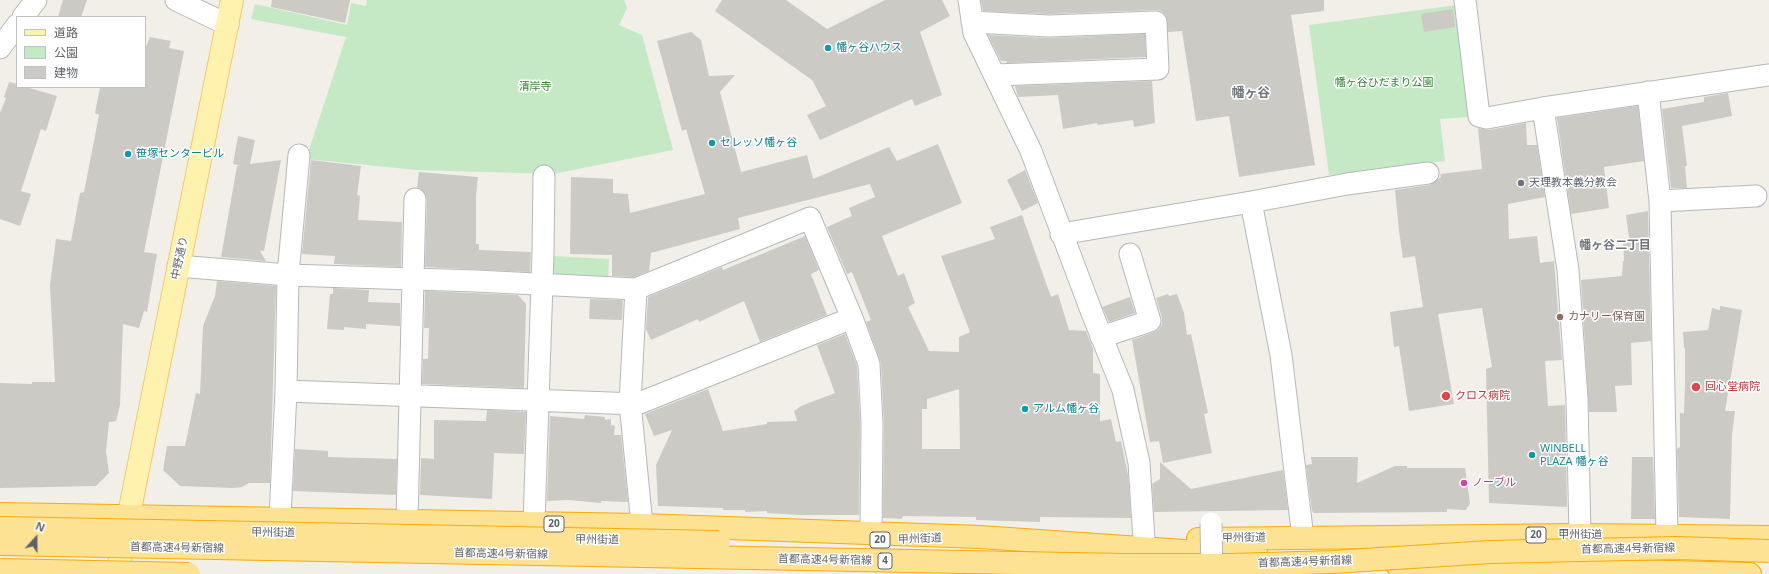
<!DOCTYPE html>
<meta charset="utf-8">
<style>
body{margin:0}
#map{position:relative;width:1769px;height:574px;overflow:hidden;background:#f1efe8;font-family:"Open Sans","Noto Sans JP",sans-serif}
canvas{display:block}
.legend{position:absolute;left:16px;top:16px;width:130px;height:72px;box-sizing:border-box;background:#fff;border:1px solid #bfc1c3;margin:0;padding:5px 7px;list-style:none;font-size:12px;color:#5f6368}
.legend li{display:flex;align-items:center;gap:8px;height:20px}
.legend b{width:20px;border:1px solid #bfc1c3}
.north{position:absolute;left:16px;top:518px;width:40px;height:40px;-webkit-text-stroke:3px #fff;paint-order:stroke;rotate:21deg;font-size:11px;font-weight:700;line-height:16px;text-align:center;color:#5f6368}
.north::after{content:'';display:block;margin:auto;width:14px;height:18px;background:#5f6368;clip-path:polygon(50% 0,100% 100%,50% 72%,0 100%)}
</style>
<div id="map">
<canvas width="1769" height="574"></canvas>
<ul class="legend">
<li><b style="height:5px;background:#fff2af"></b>道路</li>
<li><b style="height:11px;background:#c5e8c5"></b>公園</li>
<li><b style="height:11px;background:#cccac5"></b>建物</li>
</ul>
<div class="north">N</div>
</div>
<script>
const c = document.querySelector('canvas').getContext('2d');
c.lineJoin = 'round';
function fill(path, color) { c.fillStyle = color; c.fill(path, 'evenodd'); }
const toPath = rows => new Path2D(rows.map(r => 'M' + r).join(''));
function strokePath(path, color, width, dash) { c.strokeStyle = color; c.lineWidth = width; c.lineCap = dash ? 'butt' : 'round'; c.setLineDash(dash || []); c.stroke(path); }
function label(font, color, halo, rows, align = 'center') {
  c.font = font + ' "Open Sans","Noto Sans JP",sans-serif'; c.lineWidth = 3; c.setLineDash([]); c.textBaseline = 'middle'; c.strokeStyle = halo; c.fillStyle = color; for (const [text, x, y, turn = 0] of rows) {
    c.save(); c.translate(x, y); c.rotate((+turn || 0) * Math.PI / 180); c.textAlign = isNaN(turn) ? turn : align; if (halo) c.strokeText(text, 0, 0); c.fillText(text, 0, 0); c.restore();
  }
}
const green = toPath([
 [367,0,624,0,627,8,619,25,642,35,673,150,553,174,417,170,306,159,346,37,251,19,255,4,347,25,351,3,366,6],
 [1457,5,1470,117,1440,119,1445,161,1329,175,1309,25],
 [553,256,609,259,608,278,554,274]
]);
const building = toPath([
 [63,0,87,0,81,17,58,17],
 [272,0,350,0,345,23,271,7],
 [722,0,786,0,827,29,885,0,942,0,950,16,920,32,942,95,915,106,912,99,820,140,807,115,826,106,812,80,715,11],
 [981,0,1324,0,1324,11,1291,15,1315,165,1239,177,1229,116,1196,121,1182,31,1168,32,1166,16,1161,11,1156,10,1049,14,983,11],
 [1453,9,1455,27,1424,32,1421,14],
 [691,32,701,40,709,76,735,75,720,92,741,172,807,155,813,179,889,147,897,161,938,144,962,203,882,236,898,276,904,273,915,303,908,307,929,351,959,352,959,337,970,332,941,256,995,239,990,227,1022,215,1051,297,1058,294,1069,330,1086,331,1093,349,1093,373,1100,374,1100,421,1111,419,1116,442,1121,441,1128,475,1131,518,1040,517,1040,522,976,520,976,517,903,516,902,519,883,518,884,424,881,363,866,322,871,320,852,272,847,274,827,227,852,216,849,208,875,197,870,184,738,218,740,229,651,253,649,271,634,277,612,276,612,255,570,254,571,177,613,179,613,193,628,194,630,213,705,194,686,129,682,131,657,41],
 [959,389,960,449,922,449,922,409,927,409,927,399],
 [1145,34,1146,57,1007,63,1006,61,1001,61,988,35,1049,38],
 [150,37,171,41,169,48,184,51,144,252,157,254,147,312,144,311,139,328,123,324,120,405,116,421,109,422,106,451,109,473,96,486,0,488,0,383,32,384,32,382,55,382,50,285,56,239,71,241,80,193,84,192,99,115,95,113,100,87,145,87,145,49],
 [1152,81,1155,123,1134,127,1133,120,1098,125,1097,123,1063,129,1058,95,1018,97,1015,86],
 [9,82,17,84,17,87,26,87,57,96,46,131,41,129,21,191,31,194,20,226,0,219,0,113,6,98,4,97],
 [1728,93,1732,116,1682,126,1687,166,1685,166,1687,188,1671,188,1662,109,1704,102,1704,97],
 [1638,106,1644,161,1604,167,1609,208,1571,214,1557,118],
 [1526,123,1527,145,1537,145,1545,197,1508,204,1509,239,1537,236,1540,263,1554,261,1562,360,1545,361,1548,406,1565,405,1567,507,1489,503,1486,369,1492,367,1482,308,1438,314,1454,404,1409,411,1399,346,1394,347,1390,312,1423,307,1415,256,1403,258,1399,231,1395,190,1430,185,1441,177,1440,174,1482,169,1478,128,1489,130],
 [238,136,255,140,250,164,281,160,264,251,260,251,266,261,221,257,237,166,241,166,233,164],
 [311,160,361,166,357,195,360,196,358,220,402,222,401,267,334,264,335,256,302,254],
 [1025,170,1038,203,1022,211,1007,180],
 [419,172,478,177,476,196,476,244,479,244,479,250,531,252,530,272,425,267,427,199,425,193,417,187],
 [1648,211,1651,341,1631,343,1632,385,1615,386,1617,412,1589,412,1581,280,1622,276,1623,261,1624,261,1623,239,1629,238,1626,215],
 [805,236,819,270,811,274,827,315,760,342,744,301,699,322,698,319,651,340,646,329,648,297,722,267,723,270],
 [217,281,276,286,270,483,249,483,242,487,233,488,180,486,163,470,167,446,185,446,196,393,200,394,203,326,215,296],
 [333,288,369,290,368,302,400,303,400,326,366,324,366,329,344,327,344,330,327,329,330,294,333,294],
 [425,291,518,295,526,304,524,388,422,384,423,359,428,359,429,328,424,328],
 [1168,294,1169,296,1177,294,1184,313,1187,335,1191,334,1208,413,1204,414,1212,453,1163,463,1159,441,1150,442,1132,340,1154,332,1159,329,1162,324,1162,318,1156,298],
 [1130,297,1135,313,1109,322,1102,307],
 [590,299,623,300,622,320,589,319],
 [1720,306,1742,310,1725,411,1735,411,1732,435,1730,519,1679,517,1677,449,1680,447,1680,413,1684,413,1685,386,1685,348,1684,348,1683,332,1708,330,1712,308,1720,310],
 [845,334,857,366,860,424,859,515,799,515,767,513,767,511,745,512,745,510,723,510,723,508,658,506,656,465,672,430,654,436,645,414,708,389,723,431,767,424,767,422,797,421,794,411,801,406,835,393,817,345],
 [487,410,526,412,524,454,494,453,492,499,420,495,421,458,434,459,434,420,486,421],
 [585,415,605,417,605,420,611,419,611,425,615,426,614,435,621,435,628,502,601,501,601,503,568,500,547,501,550,416,584,419],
 [295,449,328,451,328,457,397,459,396,495,293,491],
 [1311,457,1358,457,1357,483,1395,466,1407,466,1407,468,1465,468,1470,503,1466,510,1447,509,1447,512,1314,513,1312,511,1306,465,1312,464],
 [1632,457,1653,457,1655,519,1631,519],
 [1160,462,1191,489,1283,470,1288,510,1154,512,1152,484,1160,479]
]);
const minor = toPath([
 [176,0,228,25],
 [969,0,974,33,1031,151,1092,313,1123,390,1139,463,1144,540],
 [1465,0,1479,116,1487,118,1543,108,1769,75],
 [23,17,36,0],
 [972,22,1049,26,1156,22,1158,69,995,75],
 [0,48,17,25],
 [1648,92,1660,201,1667,535],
 [1543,108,1568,270,1577,399,1580,535],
 [1660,201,1756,196],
 [1251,202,1281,355,1303,538],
 [1061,234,1251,202,1347,184,1428,173],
 [178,266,288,275,476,281,636,289,810,218,852,318,869,364,872,424,871,534],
 [636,289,630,403,642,525],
 [1101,337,1150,321,1130,254],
 [286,391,637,404,852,318],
 [280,518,286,391,288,275,299,155],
 [407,521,415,199],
 [534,523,543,252,544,176]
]);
const major = toPath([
 [117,574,232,0]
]);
const highway = toPath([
 [0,514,642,525,980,537,1257,556],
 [1198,539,1580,535,1769,537],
 [1397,565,1750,574]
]);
const minorBridge = toPath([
 [1211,523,1212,574]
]);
const highwayBridge = toPath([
 [0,528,719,542],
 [0,544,1125,565,1231,565,1333,562,1490,552,1582,550,1678,548,1769,551],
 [0,570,189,574]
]);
const markers = [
 [828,48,4,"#0f9aa8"],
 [712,143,4,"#0f9aa8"],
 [128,154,4,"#0f9aa8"],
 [1521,183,4,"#6b7280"],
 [1560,317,4,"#8d6e63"],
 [1696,387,5,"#e0444e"],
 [1446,396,5,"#e0444e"],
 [1025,409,4,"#0f9aa8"],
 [1532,455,4,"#0f9aa8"],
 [1464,483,4,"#d1479c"]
];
const shields = [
 [554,524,20],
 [1536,535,20],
 [880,540,20],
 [885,561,14]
];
const shieldNames = [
 ["20",554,524],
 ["20",1536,535],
 ["20",880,540],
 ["4",885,561]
];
const cultureNames = [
 ["幡ヶ谷ハウス",836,48],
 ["セレッソ幡ヶ谷",720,143],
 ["笹塚センタービル",136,154],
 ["アルム幡ヶ谷",1033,409],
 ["WINBELL",1540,449],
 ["PLAZA 幡ヶ谷",1540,462]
];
const parkNames = [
 ["幡ヶ谷ひだまり公園",1384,83],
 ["清岸寺",535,87]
];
const worshipNames = [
 ["天理教本義分教会",1529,183]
];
const streetNames = [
 ["中野通り",180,258,-78],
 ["甲州街道",273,533,1],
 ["甲州街道",1580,535],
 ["甲州街道",1244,538,-1],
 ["甲州街道",920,539,-2],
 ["甲州街道",597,540,1],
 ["首都高速4号新宿線",177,548,1],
 ["首都高速4号新宿線",1628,549,-1],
 ["首都高速4号新宿線",501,554,1],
 ["首都高速4号新宿線",825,560,1],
 ["首都高速4号新宿線",1305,562,-2]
];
const educationNames = [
 ["カナリー保育園",1568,317]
];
const healthNames = [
 ["回心堂病院",1705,387],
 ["クロス病院",1455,396]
];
const hotelNames = [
 ["ノーブル",1472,483]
];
const neighbourhoodNames = [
 ["幡ヶ谷二丁目",1615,246]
];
const quarterNames = [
 ["幡ヶ谷",1251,93]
];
fill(green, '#c5e8c5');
fill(building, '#cccac5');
strokePath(minor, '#b5b8bc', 23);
strokePath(major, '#f2c960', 24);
strokePath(highway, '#f9ab00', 24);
strokePath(minor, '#fff', 21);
strokePath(major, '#fff2af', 22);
strokePath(highway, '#fde293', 22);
strokePath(minorBridge, '#b5b8bc', 23, []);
strokePath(highwayBridge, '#f9ab00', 24, []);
strokePath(minorBridge, '#fff', 21);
strokePath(highwayBridge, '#fde293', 22);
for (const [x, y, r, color] of markers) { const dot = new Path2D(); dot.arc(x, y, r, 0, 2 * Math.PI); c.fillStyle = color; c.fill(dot); strokePath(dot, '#fff', 1.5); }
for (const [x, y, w] of shields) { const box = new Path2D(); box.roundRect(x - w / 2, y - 8, w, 16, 3); c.fillStyle = '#fff'; c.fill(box); strokePath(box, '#5f6368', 1); }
label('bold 10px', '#5f6368', null, shieldNames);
label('11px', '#0d838f', '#fff', cultureNames, 'left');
label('11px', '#348238', '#fff', parkNames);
label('11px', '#5b616d', '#fff', worshipNames, 'left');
label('11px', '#5f6368', '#fff', streetNames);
label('11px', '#785e54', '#fff', educationNames, 'left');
label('11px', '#be3a42', '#fff', healthNames, 'left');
label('11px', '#b23c85', '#fff', hotelNames, 'left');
label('bold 12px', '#70757a', '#fff', neighbourhoodNames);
label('bold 13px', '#70757a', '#fff', quarterNames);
</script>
